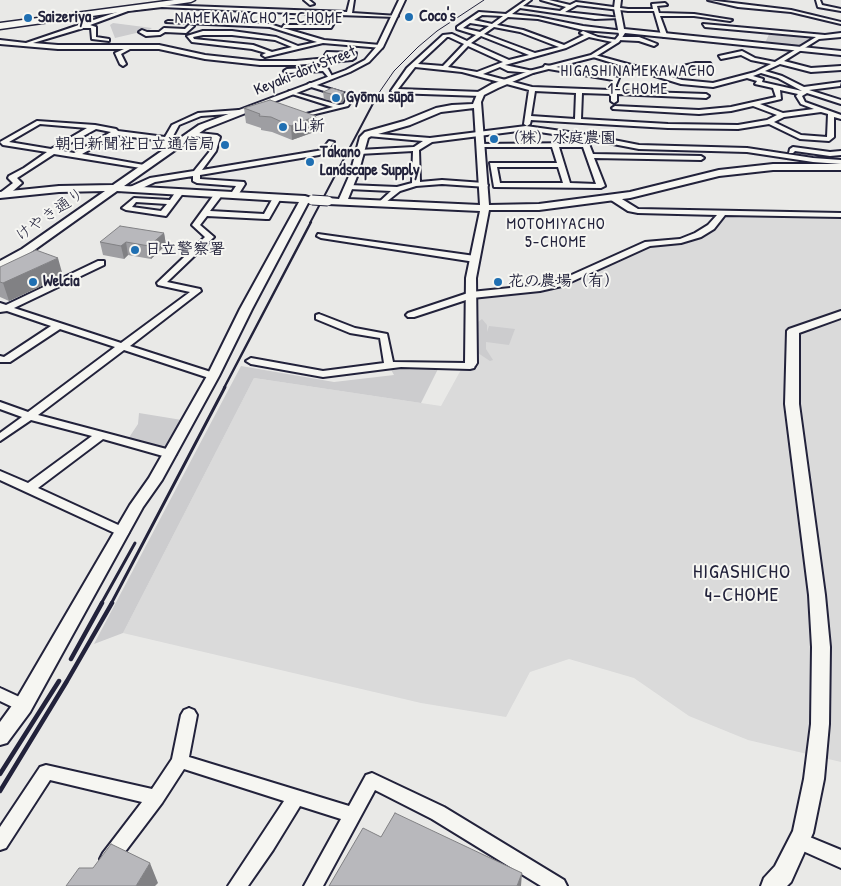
<!DOCTYPE html>
<meta charset="utf-8">
<style>
body{margin:0}
canvas{display:block;background:#e9e9e7}
</style>
<canvas width="841" height="886"></canvas>
<script>
const c = document.querySelector('canvas').getContext('2d');
c.lineJoin = 'round';
function fill(path, color) { c.fillStyle = color; c.fill(path, 'evenodd'); }
const toPath = rows => new Path2D(rows.map(r => 'M' + r).join(''));
function strokePath(path, color, width, dash) { c.strokeStyle = color; c.lineWidth = width; c.lineCap = dash ? 'butt' : 'round'; c.setLineDash(dash || []); c.stroke(path); }
function label(font, color, halo, rows, align = 'center') {
  c.font = font + ' "Patrick Hand","Klee One",sans-serif'; c.lineWidth = 4; c.setLineDash([]); c.textBaseline = 'middle'; c.strokeStyle = halo; c.fillStyle = color; for (const [text, x, y, turn = 0] of rows) {
    c.save(); c.translate(x, y); c.rotate((+turn || 0) * Math.PI / 180); c.textAlign = isNaN(turn) ? turn : align; if (halo) c.strokeText(text, 0, 0); c.fillText(text, 0, 0); c.restore();
  }
}
const built = toPath([
 [721,215,841,217,841,762,748,740,689,716,634,678,569,659,530,672,506,717,421,703,123,633,254,378,441,406,468,357,467,333,477,330,477,295,543,288,648,244,681,241,698,235]
]);
const green = toPath([
 [113,23,152,28,149,30,115,38,110,25],
 [770,32,818,35,798,46,765,43],
 [482,319,487,325,487,332,489,326,515,329,509,345,486,342,486,349,493,360,490,361,478,353,478,322],
 [440,365,421,403,254,378,123,633,94,644,241,366,334,382,394,375,389,366],
 [139,413,188,421,170,454,126,442,138,424]
]);
const minor = toPath([
 [304,0,309,0,314,4,310,5,304,0],
 [350,0,354,0,352,13,398,16,396,17,339,15,331,28,283,28,324,40,380,45,382,48,323,43,265,57,262,55,266,53,252,49,192,42,187,36,203,31,232,31,276,37,298,46,317,42,270,27,166,22,168,21,270,24,282,28,284,25,329,25,334,15,162,7,128,11,90,25,96,27,96,37,109,39,109,41,92,39,91,28,83,28,33,43,58,45,159,45,205,55,260,61,296,61,350,56,325,55,327,52,356,53,355,58,352,60,296,65,260,65,205,59,159,49,130,49,121,54,126,64,123,66,120,64,115,53,124,49,58,49,0,44,0,40,26,43,123,10,125,8,128,10,162,5,347,12,350,0],
 [203,35,232,35,275,40,292,47,272,52,253,45,194,39,193,37,203,35],
 [526,0,531,0,523,6,560,11,566,7,541,0,549,0,570,5,576,2,628,9,653,9,652,4,665,3,667,5,657,6,659,13,694,14,732,20,730,21,694,16,660,16,667,35,664,37,661,35,654,11,628,11,577,5,565,12,621,18,595,19,520,8,512,14,538,17,583,26,624,31,621,33,583,30,538,19,508,17,497,25,523,30,564,45,584,35,580,33,583,31,598,37,618,40,620,37,639,37,657,44,654,46,639,41,619,40,617,43,589,37,566,48,505,65,533,71,533,73,508,71,500,67,483,74,532,87,610,90,610,85,613,80,543,68,545,65,619,78,616,85,616,91,706,94,709,96,706,98,617,94,617,101,614,103,611,101,611,94,582,93,581,119,668,124,738,125,767,120,777,115,753,106,731,111,699,114,613,109,612,108,615,106,699,110,731,107,776,97,773,88,755,84,757,81,747,78,713,87,681,84,590,56,595,55,664,74,673,73,683,66,696,63,710,63,712,66,685,69,677,76,672,77,682,80,713,83,755,72,771,64,751,60,741,55,721,59,719,56,742,51,755,58,775,62,816,37,705,27,703,24,825,35,841,33,841,37,819,39,784,61,811,68,841,66,841,70,811,72,780,64,765,71,782,76,804,87,841,82,840,86,809,90,841,100,841,104,807,93,802,96,805,102,841,115,841,119,834,117,834,137,829,141,800,139,769,124,738,129,668,128,531,120,530,124,527,126,524,124,529,90,462,72,415,67,398,89,481,92,484,94,481,96,394,93,391,91,407,68,443,35,452,34,467,41,476,35,457,29,457,27,479,12,506,14,526,0],
 [482,15,503,16,492,24,474,20,482,15],
 [470,23,489,26,480,32,463,28,470,23],
 [494,27,520,32,559,47,535,53,484,34,494,27],
 [481,36,529,55,509,60,471,43,481,36],
 [447,37,449,37,464,44,443,66,418,64,447,37],
 [468,46,503,62,477,72,448,67,468,46],
 [761,73,778,78,802,91,762,82,763,79,753,76,761,73],
 [780,90,798,94,796,96,801,104,814,109,783,113,760,104,781,99,780,90],
 [535,91,576,93,575,119,531,116,535,91],
 [821,112,828,114,827,137,801,135,774,122,784,117,821,112],
 [708,0,791,10,841,22,841,24,791,12,738,7,708,0],
 [816,0,820,0,822,5,841,9,841,11,818,7,816,0],
 [189,25,194,26,186,33,165,32,160,35,146,36,139,32,142,30,147,32,159,32,164,28,185,29,189,25],
 [323,67,328,69,333,78,329,78,323,71,287,73,284,71,287,69,323,67],
 [310,83,353,96,354,97,348,106,295,119,295,117,333,107,289,93,289,91,339,105,344,104,347,98,308,86,308,84,310,83],
 [239,110,242,112,241,113,201,116,179,125,167,147,170,149,170,151,166,151,160,148,163,141,116,135,82,154,144,165,147,165,147,169,54,154,17,178,22,183,6,197,0,196,0,193,13,183,8,178,9,176,24,168,47,152,3,145,0,142,37,121,95,125,116,129,118,131,165,137,172,125,198,113,239,110],
 [40,124,87,128,51,149,9,142,40,124],
 [96,129,111,132,74,153,58,150,96,129],
 [526,126,583,134,639,145,747,148,813,158,841,160,841,164,813,162,747,152,639,149,587,139,593,154,701,156,704,158,701,160,594,158,605,186,601,188,494,187,490,163,557,163,552,147,480,147,477,145,478,144,582,143,580,138,526,130,432,142,419,150,420,182,442,180,484,183,488,185,487,187,442,184,416,186,400,191,381,206,377,204,391,191,349,189,345,187,349,185,397,187,412,183,413,151,359,154,356,152,359,150,414,147,423,141,368,136,366,135,366,133,430,138,526,126],
 [559,147,583,147,596,184,570,183,559,147],
 [497,167,558,167,563,183,500,183,497,167],
 [190,132,217,135,220,137,216,151,202,170,317,151,322,150,329,141,334,142,326,152,319,155,200,175,200,179,244,182,245,184,238,195,234,197,230,195,236,186,197,183,193,181,193,176,155,182,136,191,130,191,130,187,150,178,194,171,210,151,213,139,188,135,188,133,190,132],
 [793,147,830,152,841,151,841,155,830,156,795,151,793,153,789,153,790,149,793,147],
 [177,190,184,192,166,216,126,210,122,208,134,198,170,200,177,190],
 [136,202,167,204,161,211,132,207,136,202],
 [216,192,223,194,210,211,264,214,274,196,281,198,269,219,266,219,207,216,200,225,214,237,167,282,200,289,201,291,130,346,217,374,218,376,217,378,209,378,124,350,38,415,174,451,176,454,170,458,103,439,38,488,127,529,129,532,127,535,119,535,0,480,0,471,28,483,92,436,31,420,0,441,0,433,22,417,0,409,0,402,28,412,115,347,60,329,10,362,0,362,0,356,4,357,51,326,7,311,0,312,0,303,6,305,98,261,104,261,104,265,14,308,121,343,190,292,158,285,157,283,205,237,192,225,216,192],
 [611,196,617,196,638,209,841,213,841,217,725,215,714,229,701,237,681,243,650,246,562,286,540,291,472,298,414,317,408,317,406,315,408,313,471,292,540,285,556,282,645,242,680,239,695,233,708,225,717,215,638,213,628,211,611,200,611,196],
 [318,234,475,256,479,259,475,262,321,238,317,236,318,234],
 [319,314,355,328,387,334,393,362,466,363,471,360,476,363,474,368,470,369,401,367,323,377,251,364,246,361,251,358,323,371,384,363,380,338,350,333,316,319,316,315,319,314],
 [0,688,28,701,31,706,28,711,23,712,0,701,0,688],
 [189,708,194,710,197,715,189,757,349,806,366,775,372,773,444,807,564,880,567,886,541,886,432,819,375,790,323,886,304,886,341,819,300,806,273,850,248,886,228,886,284,801,184,769,162,803,115,865,109,868,103,865,100,859,103,853,142,802,50,780,6,848,0,850,0,827,40,767,46,765,152,789,172,759,181,715,184,710,189,708],
 [800,833,841,850,841,868,794,847,791,841,794,835,800,833]
]);
const tertiary = toPath([
 [399,0,405,0,383,47,369,62,350,72,205,129,124,186,305,196,317,200,315,202,308,203,252,309,219,376,162,480,143,507,30,712,7,743,0,745,0,722,16,700,130,505,149,478,207,376,240,309,299,202,117,191,30,253,0,268,0,261,22,249,105,191,59,192,0,198,0,192,59,186,113,185,199,125,346,70,365,60,377,46,399,0],
 [615,0,621,0,620,8,624,29,841,51,841,55,625,33,619,42,595,57,533,73,498,88,484,95,481,102,489,205,539,204,630,192,719,170,773,164,841,164,841,170,773,170,719,176,630,198,539,210,489,210,476,278,477,363,475,366,467,366,465,363,466,278,480,211,328,204,323,201,328,198,339,199,350,174,360,137,365,132,404,121,436,108,452,105,473,104,478,92,492,84,529,71,591,55,615,40,619,35,614,8,615,0],
 [474,108,480,205,348,199,358,174,368,138,371,136,410,125,441,112,474,108],
 [841,311,841,318,799,333,799,404,825,595,830,647,829,724,824,779,813,833,791,882,787,886,761,886,764,878,775,866,793,831,804,779,811,724,812,647,809,595,785,404,787,331,789,329,841,311]
]);
const trunk = toPath([
 [174,0,195,0,191,2,0,29,0,23,174,0]
]);
const railFar4 = toPath([
 [376,97,394,71,418,47,437,31,484,0]
]);
const railFar3 = toPath([
 [310,223,377,96]
]);
const railFar2 = toPath([
 [224,388,311,222]
]);
const railFar1 = toPath([
 [101,604,135,543],
 [111,604,225,387]
]);
const rail = toPath([
 [71,659,102,603],
 [0,774,59,681],
 [0,791,67,681,112,603]
]);
const tertiaryBridge = toPath([
 [312,200,328,201]
]);
const wall = toPath([
 [323,92,344,92,344,99,343,102,339,103,324,99],
 [244,108,316,116,317,131,292,140,272,132,261,130,261,128,246,123],
 [164,233,166,245,151,259,128,255,124,259,103,255,100,242],
 [0,267,63,276,9,301,0,297]
]);
const shadedWall = toPath([
 [344,92,344,99,343,102,339,103,339,96],
 [316,116,317,131,292,140,291,126],
 [164,233,166,245,151,259,149,246],
 [126,242,128,255,124,259,121,246],
 [58,258,63,276,9,301,3,283],
 [150,863,158,883,155,886,136,886],
 [522,873,521,886,517,886]
]);
const building = toPath([
 [332,88,344,92,342,95,339,96,323,92,332,88],
 [270,100,316,116,291,126,271,117,259,116,260,114,244,108,270,100],
 [120,226,164,233,149,246,126,242,121,246,100,242,120,226],
 [36,250,58,258,3,283,0,282,0,267,36,250],
 [395,813,522,873,517,886,329,886,363,828,381,837,395,813],
 [111,844,150,863,136,886,66,886,79,868,93,868,111,844]
]);
const markers = [
 [409,17,5,"#1f6fb2"],
 [28,18,5,"#1f6fb2"],
 [336,98,5,"#1f6fb2"],
 [283,127,5,"#1f6fb2"],
 [494,139,5,"#1f6fb2"],
 [225,145,5,"#1f6fb2"],
 [310,162,5,"#1f6fb2"],
 [135,250,5,"#1f6fb2"],
 [33,282,5,"#1f6fb2"],
 [498,282,5,"#1f6fb2"]
];
const farPoinames = [
 ["Coco's",419,17],
 ["Saizeriya",38,18],
 ["Gyōmu sūpā",346,98],
 ["山新",293,127],
 ["（株）水庭農園",504,139],
 ["朝日新聞社日立通信局",215,145,"right"],
 ["Takano",320,153],
 ["Landscape Supply",320,171],
 ["日立警察署",145,250],
 ["Welcia",43,282],
 ["花の農場（有）",508,282]
];
const farNeighbourhoodnames = [
 ["NAMEKAWACHO 1-CHOME",259,19],
 ["HIGASHINAMEKAWACHO",638,72],
 ["1-CHOME",638,90],
 ["MOTOMIYACHO",556,225],
 ["5-CHOME",556,243]
];
const farStreetnames = [
 ["Keyaki-dori Street",305,71,-22],
 ["けやき通り",50,215,-35]
];
const neighbourhoodNames = [
 ["HIGASHICHO",742,573],
 ["4-CHOME",742,596]
];
fill(built, '#dadada');
fill(green, '#ccccce');
strokePath(minor, '#22223b', 4);
strokePath(tertiary, '#22223b', 4);
strokePath(trunk, '#22223b', 3);
fill(minor, '#f6f6f2');
fill(tertiary, '#f6f6f2');
fill(trunk, '#f6f6f2');
strokePath(railFar4, '#22223b', 1);
strokePath(railFar3, '#22223b', 2);
strokePath(railFar2, '#22223b', 2.5);
strokePath(railFar1, '#22223b', 3);
strokePath(rail, '#22223b', 4.5);
strokePath(tertiaryBridge, '#22223b', 11, []);
strokePath(tertiaryBridge, '#f6f6f2', 9);
fill(wall, '#9e9ea2');
fill(shadedWall, '#818184');
fill(building, '#b8b8bc');
strokePath(building, '#818184', 1);
for (const [x, y, r, color] of markers) { const dot = new Path2D(); dot.arc(x, y, r, 0, 2 * Math.PI); c.fillStyle = color; c.fill(dot); strokePath(dot, '#f6f6f2', 2); }
label('bold 16px', '#22223b', '#f6f6f2', farPoinames, 'left');
c.letterSpacing = '1px';
label('16px', '#22223b', '#f6f6f2', farNeighbourhoodnames);
c.letterSpacing = '0px';
label('16px', '#22223b', '#f6f6f2', farStreetnames);
c.letterSpacing = '1px';
label('20px', '#22223b', '#f6f6f2', neighbourhoodNames);
c.letterSpacing = '0px';
</script>
